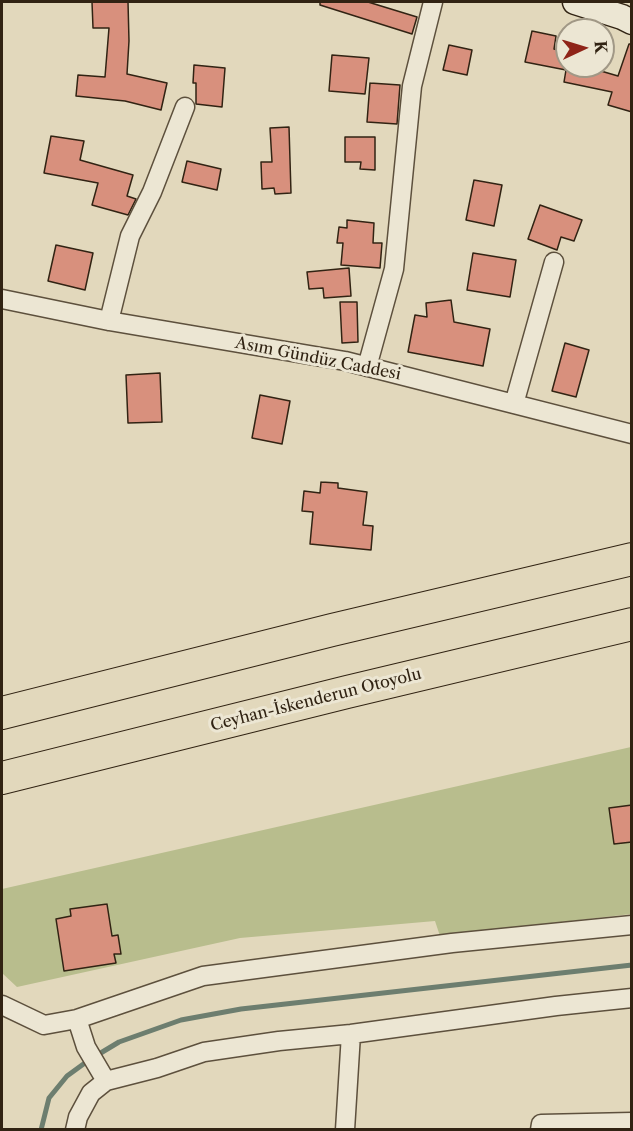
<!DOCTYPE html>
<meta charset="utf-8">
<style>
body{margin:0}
#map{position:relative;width:633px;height:1131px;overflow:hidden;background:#e2d8bc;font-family:"Libre Caslon Text",serif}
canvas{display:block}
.frame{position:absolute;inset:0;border:3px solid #312313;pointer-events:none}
.north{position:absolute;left:555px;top:18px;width:60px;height:60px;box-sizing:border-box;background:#ece6d3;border:2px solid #a19886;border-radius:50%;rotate:86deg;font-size:16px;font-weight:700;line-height:24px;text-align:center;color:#312313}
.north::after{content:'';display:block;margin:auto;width:21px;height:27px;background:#8f2418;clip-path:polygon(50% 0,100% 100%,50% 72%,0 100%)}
</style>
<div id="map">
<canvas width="633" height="1131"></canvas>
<div class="frame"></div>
<div class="north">K</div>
</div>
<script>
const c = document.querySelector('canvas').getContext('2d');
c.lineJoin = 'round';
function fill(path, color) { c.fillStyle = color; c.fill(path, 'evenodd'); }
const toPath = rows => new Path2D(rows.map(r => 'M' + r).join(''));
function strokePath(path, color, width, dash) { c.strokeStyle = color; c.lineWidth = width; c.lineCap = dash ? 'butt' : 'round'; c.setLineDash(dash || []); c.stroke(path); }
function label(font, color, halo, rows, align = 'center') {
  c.font = font + ' "Libre Caslon Text",serif'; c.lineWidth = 6; c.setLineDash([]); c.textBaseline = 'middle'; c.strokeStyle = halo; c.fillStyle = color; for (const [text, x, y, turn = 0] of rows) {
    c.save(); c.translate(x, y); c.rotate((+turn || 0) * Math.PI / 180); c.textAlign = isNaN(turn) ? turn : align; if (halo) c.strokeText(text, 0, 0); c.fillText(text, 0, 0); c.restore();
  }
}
const green = toPath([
 [631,747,631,914,440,936,435,921,240,938,17,987,2,973,2,889]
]);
const stream = toPath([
 [41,1130,49,1098,67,1076,89,1060,119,1042,181,1020,241,1009,632,965]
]);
const building = toPath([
 [92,2,128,2,129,41,127,74,167,83,161,110,125,101,76,96,78,75,105,77,109,28,93,28,92,2],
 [320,2,368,2,417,17,412,34,320,5,320,2],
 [532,31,556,36,554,49,567,52,567,66,594,66,594,69,618,76,629,44,632,44,632,112,608,105,612,92,564,82,566,70,525,62,532,31],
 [449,45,472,50,467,75,443,70,449,45],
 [332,55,369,58,365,94,329,91,332,55],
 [194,65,225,68,222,107,196,104,196,83,193,83,194,65],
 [370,83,400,85,397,124,367,122,370,83],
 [289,127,291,193,275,194,274,188,262,189,261,162,272,162,270,128,289,127],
 [51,136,84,141,80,160,133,175,127,196,136,199,128,215,92,205,98,183,44,173,51,136],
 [345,137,375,137,375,170,360,169,361,162,345,162,345,137],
 [187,161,221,169,217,190,182,182,187,161],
 [474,180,502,185,494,226,466,220,474,180],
 [540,205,582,220,574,241,561,237,557,250,528,239,540,205],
 [347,220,374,223,373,243,382,243,380,268,341,265,343,243,337,243,339,227,347,228,347,220],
 [56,245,93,253,85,290,48,281,56,245],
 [473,253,516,260,510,297,467,290,473,253],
 [349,268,351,296,324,298,323,288,309,289,307,272,349,268],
 [451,300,454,322,490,329,483,366,408,352,415,315,427,317,426,303,451,300],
 [340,302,357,302,358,342,342,343,340,302],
 [565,343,589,350,576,397,552,391,565,343],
 [160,373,162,422,128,423,126,375,160,373],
 [260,395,290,401,282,444,252,438,260,395],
 [321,482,338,483,338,488,367,492,363,525,373,526,371,550,310,544,313,512,302,511,304,491,320,493,321,482],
 [632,805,632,842,614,844,609,808,632,805],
 [107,904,112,936,118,935,121,954,114,954,116,963,64,971,56,919,71,916,70,909,107,904]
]);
const street = toPath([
 [2,299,109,321,345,361,632,434],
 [109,321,130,236,152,192,185,107],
 [367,367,394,269,412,86,433,2],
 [514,404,554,262],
 [2,1005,44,1025,77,1019,203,976,452,943,632,925],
 [77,1019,86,1047,106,1081],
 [75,1130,78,1117,91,1093,106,1081,157,1068,204,1052,279,1041,351,1034,556,1006,632,998],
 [345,1130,351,1034],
 [540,1130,541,1124,632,1122]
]);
const secondary = toPath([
 [575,2,622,17,632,22]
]);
const highway = toPath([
 [2,713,332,630,632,559],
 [2,778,347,692,632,624]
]);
const streetNames = [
 ["Asım Gündüz Caddesi",318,359,11],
 ["Ceyhan-İskenderun Otoyolu",316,700,-14]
];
fill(green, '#b8bd8d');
strokePath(stream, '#6d7e6f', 5);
fill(building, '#d8907d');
strokePath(building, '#312313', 1.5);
strokePath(street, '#5d503d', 21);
strokePath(secondary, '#312313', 27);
strokePath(highway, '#312313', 34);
strokePath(street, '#ece6d3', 18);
strokePath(secondary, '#ece6d3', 24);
strokePath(highway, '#e2d8bc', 32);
label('16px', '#312313', '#ece6d3', streetNames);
</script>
